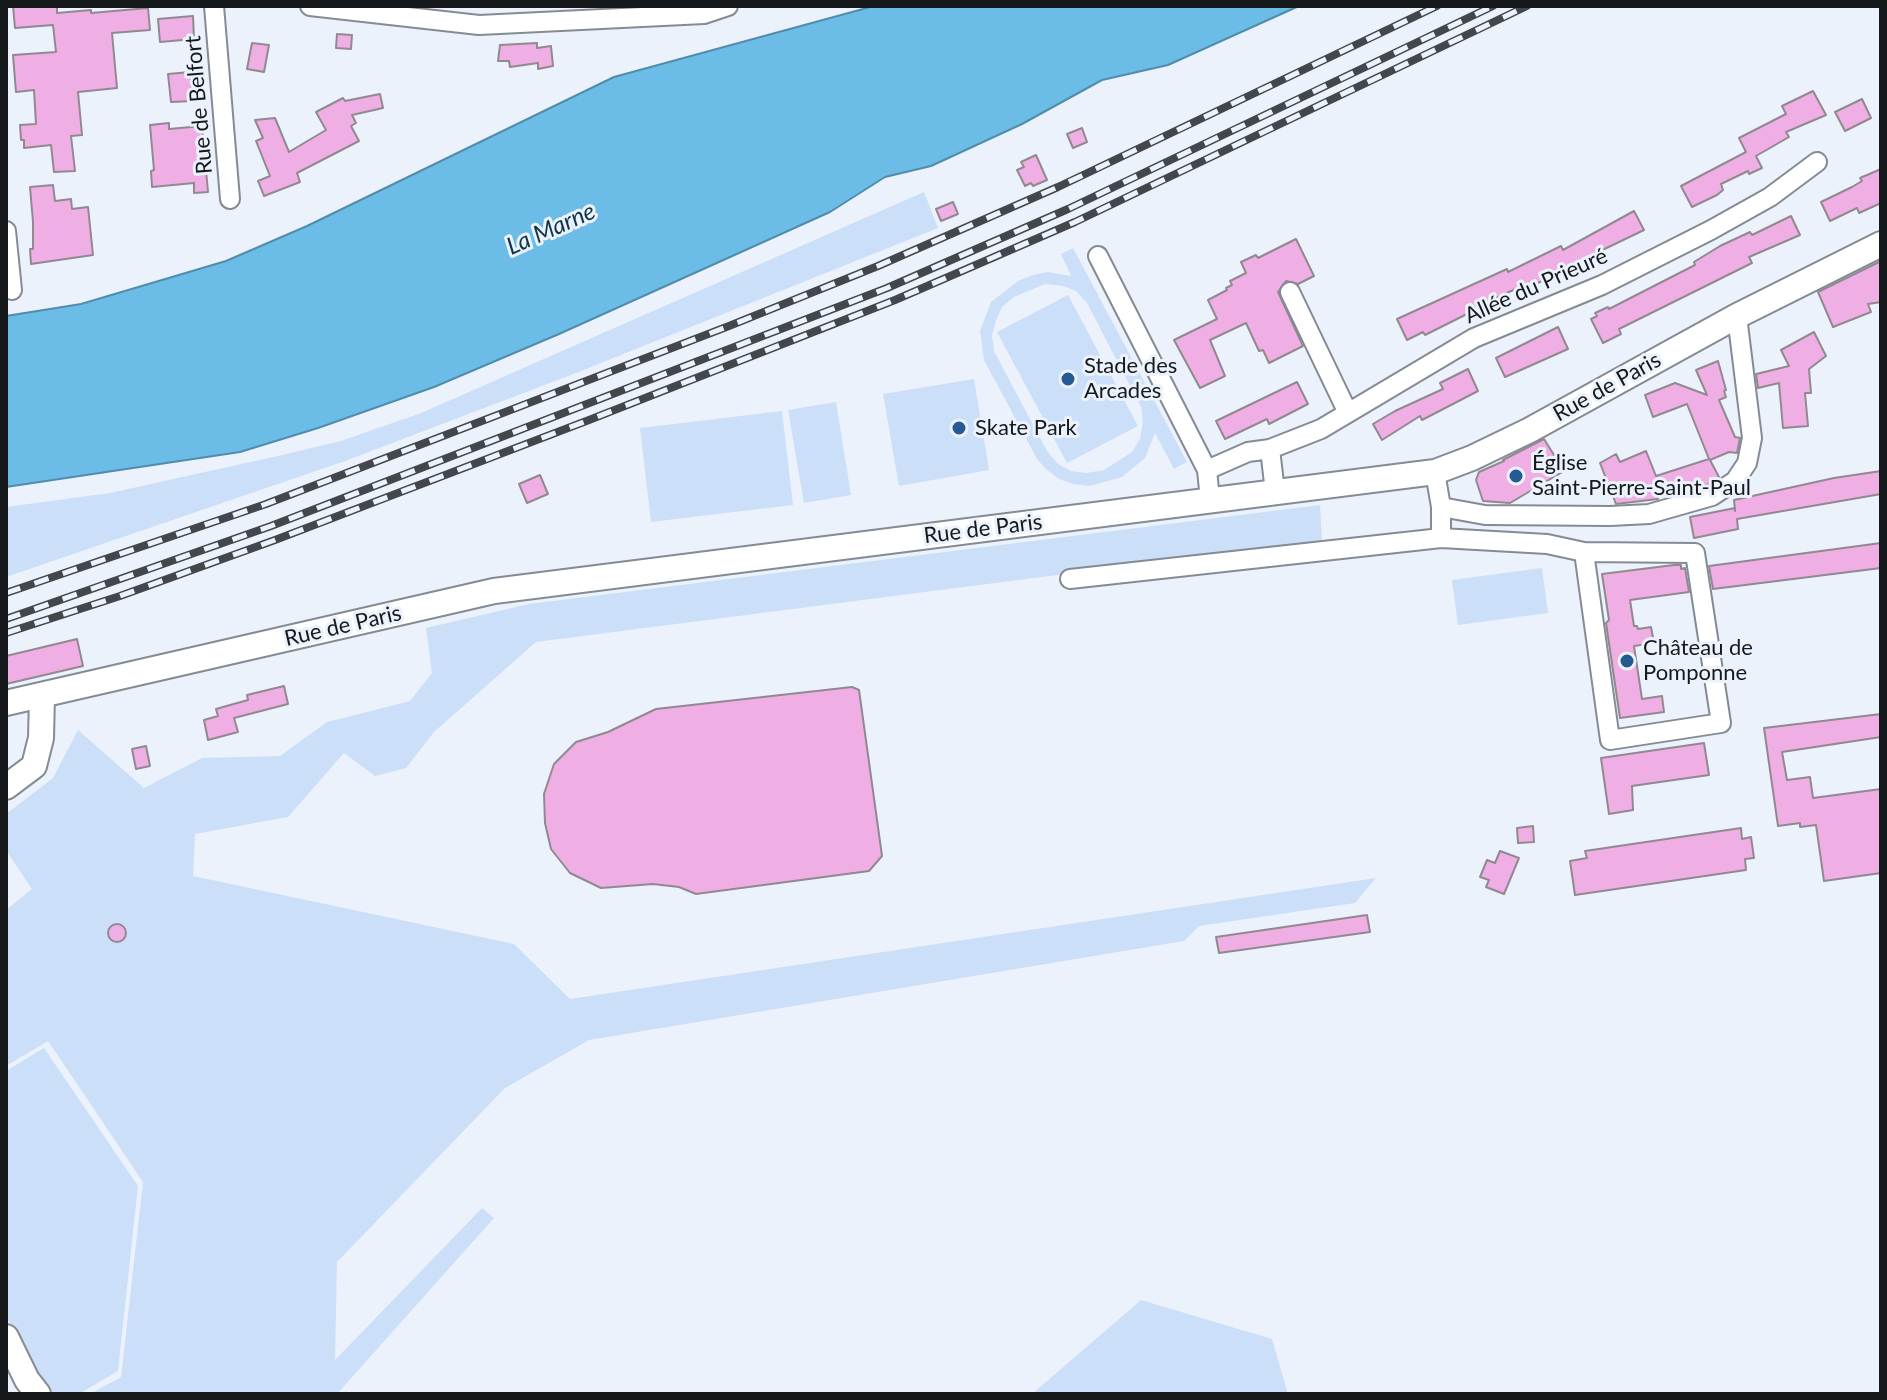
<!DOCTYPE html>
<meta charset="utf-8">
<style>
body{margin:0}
#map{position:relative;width:1887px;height:1400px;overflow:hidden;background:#ebf2fb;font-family:Lato,sans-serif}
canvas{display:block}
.frame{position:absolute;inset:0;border:8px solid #16191c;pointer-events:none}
</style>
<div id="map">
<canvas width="1887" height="1400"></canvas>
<div class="frame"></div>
</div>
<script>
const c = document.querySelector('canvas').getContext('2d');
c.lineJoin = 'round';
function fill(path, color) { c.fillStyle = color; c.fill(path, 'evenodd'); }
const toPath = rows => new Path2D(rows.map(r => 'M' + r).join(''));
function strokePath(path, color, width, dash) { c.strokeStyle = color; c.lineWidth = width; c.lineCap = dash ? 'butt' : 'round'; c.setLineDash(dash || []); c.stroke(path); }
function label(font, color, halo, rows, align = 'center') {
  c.font = font + ' Lato,sans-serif'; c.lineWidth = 6; c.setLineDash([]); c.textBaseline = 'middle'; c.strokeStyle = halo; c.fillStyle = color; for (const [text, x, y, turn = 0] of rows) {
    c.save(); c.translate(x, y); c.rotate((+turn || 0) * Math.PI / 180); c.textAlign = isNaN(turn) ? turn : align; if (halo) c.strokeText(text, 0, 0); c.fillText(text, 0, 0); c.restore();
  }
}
const green = toPath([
 [924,192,938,228,576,373,345,461,6,577,6,507,110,493,282,455,341,441,421,413],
 [1073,248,1187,462,1174,469,1155,433,1145,458,1122,477,1090,486,1073,484,1059,479,1046,469,1037,459,984,360,980,331,991,302,1018,281,1033,275,1047,272,1071,276,1061,254],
 [1045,284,1063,286,1076,291,1087,303,1141,407,1143,422,1140,439,1132,452,1104,470,1087,473,1071,471,1058,464,1047,451,994,351,992,335,996,320,1002,307,1014,297],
 [1068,295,1138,426,1067,463,997,332],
 [974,379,989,470,899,486,883,394],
 [836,402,851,495,804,503,788,410],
 [782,411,793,505,651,522,640,428],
 [1320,505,1322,541,536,642,434,732,406,768,375,776,344,753,288,817,195,834,193,876,514,944,570,999,1376,878,1355,903,1199,926,1184,941,589,1040,505,1088,337,1262,335,1360,482,1208,494,1218,337,1394,90,1394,121,1377,143,1182,48,1041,6,1066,6,910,32,889,6,850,6,814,53,778,78,730,144,788,202,758,280,756,327,722,410,701,432,673,426,628,529,604],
 [1542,568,1548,613,1458,625,1452,580],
 [44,1048,138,1186,118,1371,79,1394,54,1394,37,1375,6,1316,6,1071],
 [1141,1300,1272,1339,1288,1394,1032,1394]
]);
const water = toPath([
 [874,6,1299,6,1168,65,1102,80,1022,124,931,166,885,177,830,212,559,334,434,387,318,428,240,452,6,487,6,316,81,304,226,261,307,226,614,77,874,6]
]);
const building = toPath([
 [13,6,57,6,57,13,91,10,91,13,148,8,150,30,112,33,117,88,78,92,82,135,71,136,75,171,54,172,51,145,24,148,24,140,21,140,20,125,36,124,34,90,16,92,13,55,56,52,53,25,15,28,13,6],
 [193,16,194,39,160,42,158,19,193,16],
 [337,34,352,35,351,49,336,48,337,34],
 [252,43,269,45,264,72,247,69,252,43],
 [537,43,537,48,551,46,553,66,538,69,538,63,510,67,509,61,498,61,500,45,537,43],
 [190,72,193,101,171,102,168,74,190,72],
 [1813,91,1826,115,1786,132,1789,137,1756,156,1762,168,1749,174,1748,171,1721,184,1723,190,1717,195,1692,207,1681,186,1746,152,1739,138,1786,114,1782,106,1813,91],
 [380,94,383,108,352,115,356,123,351,126,359,141,297,173,300,182,264,196,258,181,270,176,256,141,263,138,255,120,275,118,289,152,326,130,316,112,343,98,345,101,380,94],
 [1862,99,1871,118,1845,131,1835,112,1862,99],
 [169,123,169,129,202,126,208,192,194,193,194,183,152,187,151,171,154,170,150,125,169,123],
 [1082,128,1087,142,1073,148,1067,134,1082,128],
 [1036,155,1047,180,1033,186,1031,183,1025,186,1017,170,1024,167,1021,162,1036,155],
 [1881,169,1881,203,1859,213,1857,208,1830,221,1821,202,1852,187,1862,181,1860,178,1881,169],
 [53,185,55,201,71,199,72,209,88,207,93,255,31,264,30,249,33,249,33,222,30,187,53,185],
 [953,202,958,214,941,221,936,209,953,202],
 [1634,211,1644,230,1592,255,1594,258,1543,283,1542,281,1534,285,1533,281,1472,309,1473,311,1425,335,1423,332,1407,340,1397,319,1507,269,1508,272,1561,246,1563,250,1634,211],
 [1791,216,1800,235,1749,257,1752,263,1619,329,1621,334,1603,343,1591,319,1597,316,1595,313,1608,307,1609,309,1695,265,1694,262,1720,246,1750,232,1752,235,1791,216],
 [1296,239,1314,276,1298,284,1286,281,1278,292,1303,346,1269,363,1263,350,1259,351,1246,323,1210,340,1225,376,1200,388,1174,340,1217,319,1208,300,1227,290,1226,288,1232,285,1230,281,1246,273,1241,262,1256,255,1258,258,1296,239],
 [1881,261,1881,302,1868,304,1871,312,1833,327,1818,292,1881,261],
 [1558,327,1568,349,1505,377,1496,358,1558,327],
 [1814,332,1826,356,1809,369,1811,393,1805,393,1808,426,1783,428,1779,383,1758,388,1756,374,1789,366,1781,350,1814,332],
 [1718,361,1726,390,1724,391,1726,397,1719,400,1735,437,1740,438,1737,453,1729,452,1710,460,1719,477,1707,485,1684,491,1682,484,1656,491,1658,499,1616,504,1600,463,1616,454,1620,462,1646,451,1656,476,1709,459,1687,404,1653,417,1645,395,1675,383,1707,395,1696,370,1718,361],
 [1468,369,1478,391,1422,420,1420,416,1382,440,1373,424,1395,411,1443,389,1440,383,1468,369],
 [1297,382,1308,404,1269,424,1267,419,1225,439,1216,421,1297,382],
 [1544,439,1564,471,1510,503,1483,501,1476,480,1479,472,1504,461,1503,460,1544,439],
 [1881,471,1881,494,1737,519,1738,529,1694,538,1690,517,1735,508,1735,511,1734,500,1834,478,1881,471],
 [540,475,548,494,527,503,519,484,540,475],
 [1881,543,1881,568,1713,589,1709,566,1881,543],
 [1674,565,1681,565,1681,569,1685,568,1689,592,1630,600,1634,626,1637,626,1638,629,1651,627,1654,643,1634,646,1642,699,1662,696,1664,712,1620,718,1606,623,1609,620,1602,574,1674,565],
 [77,639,83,666,6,684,6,656,77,639],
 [284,686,288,704,234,718,238,732,208,740,204,720,218,716,216,709,248,700,247,695,284,686],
 [852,687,859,690,882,856,869,871,696,894,679,887,653,884,601,888,570,873,551,849,545,823,544,794,554,764,576,742,608,732,656,709,852,687],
 [1881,714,1881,737,1782,752,1787,780,1810,777,1813,798,1881,789,1881,873,1824,881,1816,825,1800,827,1800,823,1778,826,1764,728,1881,714],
 [1704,743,1709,775,1632,786,1633,810,1609,814,1601,758,1704,743],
 [146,746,150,766,136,769,132,749,146,746],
 [1533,826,1534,842,1518,843,1517,828,1533,826],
 [1741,828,1742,839,1751,837,1754,858,1745,859,1746,870,1575,895,1570,861,1587,858,1585,851,1741,828],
 [1500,851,1519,858,1504,894,1486,887,1489,880,1480,877,1487,860,1495,863,1500,851],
 [1367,915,1370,932,1219,953,1216,937,1367,915],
 '108 933a9 9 0 1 1 18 0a9 9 0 1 1-18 0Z'
]);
const minor = toPath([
 [214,6,230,199],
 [310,6,479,25,704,14,728,6],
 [6,231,12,290],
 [1098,256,1207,470],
 [1290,292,1348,413],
 [1270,449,1275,492],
 [1435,472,1441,507,1441,538],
 [1210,500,1207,470,1248,452,1270,449,1321,429,1474,338,1602,285,1711,230,1770,197,1817,162],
 [1441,507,1485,515,1610,516,1649,514,1712,496,1735,481,1747,463,1752,438,1737,316],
 [1070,579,1441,538,1547,544,1584,552,1695,553,1721,723,1610,740,1584,552]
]);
const major = toPath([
 [6,703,494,591,1435,472,1472,458,1530,430,1737,316,1881,244],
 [6,787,34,766,41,738,42,696],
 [6,1337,27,1380,38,1394]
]);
const rail = toPath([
 [6,593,266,504,729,326,878,266,1058,187,1437,6],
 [6,619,271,526,887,288,1068,209,1493,6],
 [6,633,120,596,275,540,589,420,895,300,1075,222,1527,6]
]);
const markers = [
 [1068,379,8,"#265a93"],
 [959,428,8,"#265a93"],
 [1516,476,8,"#265a93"],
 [1627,661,8,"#265a93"]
];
const streetNames = [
 ["Rue de Belfort",199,105,-95],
 ["Allée du Prieuré",1536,286,-24],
 ["Rue de Paris",1607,387,-29],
 ["Rue de Paris",983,529,-7],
 ["Rue de Paris",343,626,-13]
];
const poiNames = [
 ["Stade des",1084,366],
 ["Arcades",1084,391],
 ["Skate Park",975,428],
 ["Église",1532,463],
 ["Saint-Pierre-Saint-Paul",1532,488],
 ["Château de",1643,648],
 ["Pomponne",1643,673]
];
const waterNames = [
 ["La Marne",551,229,-24]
];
fill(green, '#ccdff8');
fill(water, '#6bbde8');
strokePath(water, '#528cab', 2);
fill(building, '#f0afe4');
strokePath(building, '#928990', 2);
strokePath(minor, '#848b93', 22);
strokePath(major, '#848b93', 28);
strokePath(minor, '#fff', 18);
strokePath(major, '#fff', 24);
strokePath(rail, '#43474c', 8);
strokePath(rail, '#ebf2fb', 5, [15]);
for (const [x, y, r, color] of markers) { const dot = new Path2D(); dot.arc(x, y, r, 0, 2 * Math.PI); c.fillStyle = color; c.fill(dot); strokePath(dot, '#ebf2fb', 3); }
label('22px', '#16191c', '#ebf2fb', streetNames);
label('22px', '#16191c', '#ebf2fb', poiNames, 'left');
label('italic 24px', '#103547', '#ebf2fb', waterNames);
</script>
